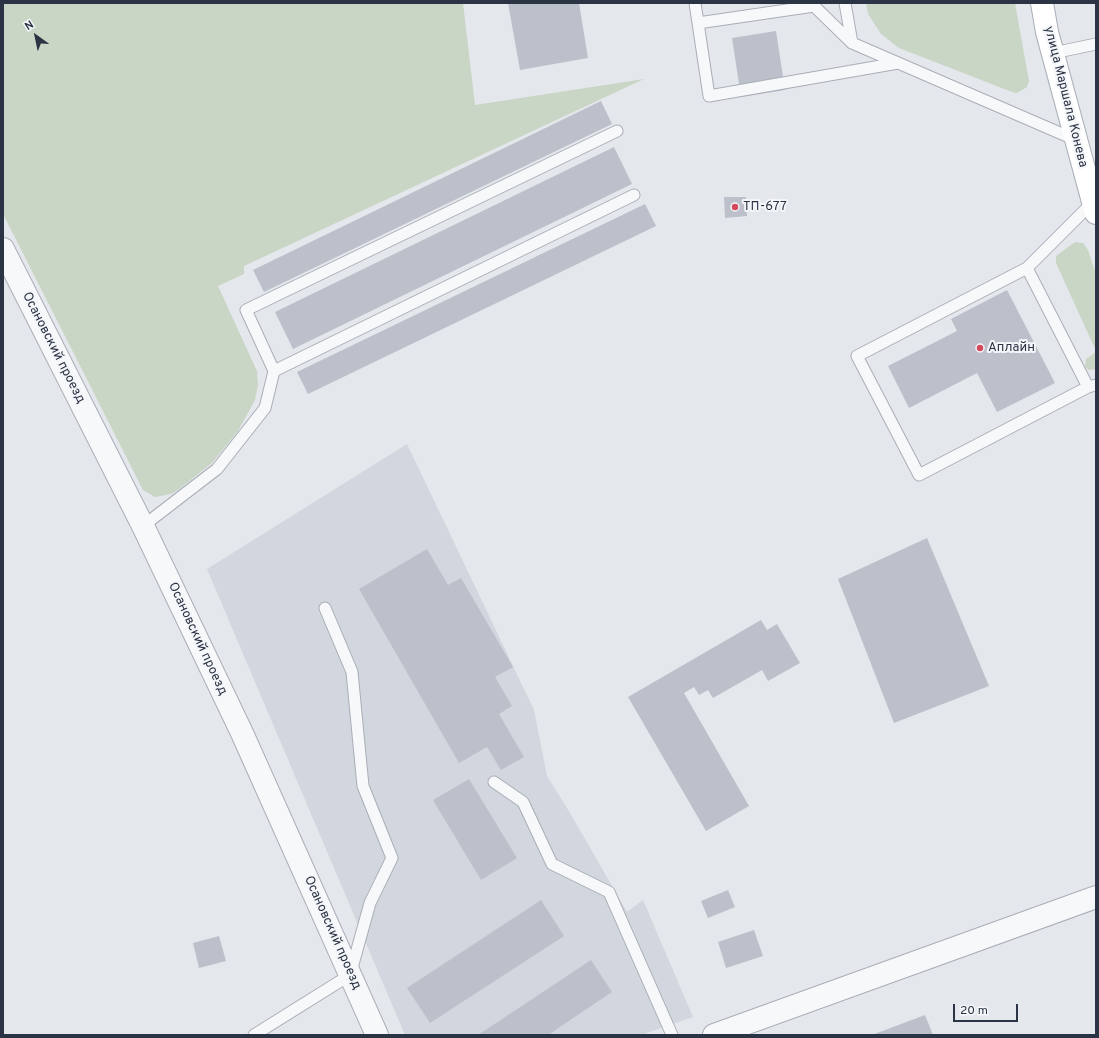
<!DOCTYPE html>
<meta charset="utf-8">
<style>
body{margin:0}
#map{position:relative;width:1099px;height:1038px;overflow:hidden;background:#e4e7ec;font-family:Overpass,sans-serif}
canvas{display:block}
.frame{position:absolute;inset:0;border:4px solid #2b3445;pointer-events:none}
.north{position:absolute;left:16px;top:16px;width:40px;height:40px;-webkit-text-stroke:3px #f4f6f9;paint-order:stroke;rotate:327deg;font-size:11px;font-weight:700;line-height:16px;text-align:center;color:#2b3445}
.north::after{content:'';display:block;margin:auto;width:14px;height:18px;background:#2b3445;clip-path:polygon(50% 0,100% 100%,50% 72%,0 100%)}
.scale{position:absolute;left:953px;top:1004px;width:65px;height:18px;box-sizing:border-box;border:2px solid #2b3445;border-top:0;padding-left:5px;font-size:12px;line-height:14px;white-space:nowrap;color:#2b3445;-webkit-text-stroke:3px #f4f6f9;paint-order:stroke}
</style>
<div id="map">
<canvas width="1099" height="1038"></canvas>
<div class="frame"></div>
<div class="north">N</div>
<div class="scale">20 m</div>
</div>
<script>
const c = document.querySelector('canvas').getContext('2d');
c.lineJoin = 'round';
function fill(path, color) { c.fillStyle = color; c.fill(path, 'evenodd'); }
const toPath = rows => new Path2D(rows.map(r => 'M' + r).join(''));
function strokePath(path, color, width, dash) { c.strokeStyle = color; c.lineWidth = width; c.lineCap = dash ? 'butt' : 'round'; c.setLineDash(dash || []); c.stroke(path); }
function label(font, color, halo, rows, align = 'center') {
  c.font = font + ' Overpass,sans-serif'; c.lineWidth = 4; c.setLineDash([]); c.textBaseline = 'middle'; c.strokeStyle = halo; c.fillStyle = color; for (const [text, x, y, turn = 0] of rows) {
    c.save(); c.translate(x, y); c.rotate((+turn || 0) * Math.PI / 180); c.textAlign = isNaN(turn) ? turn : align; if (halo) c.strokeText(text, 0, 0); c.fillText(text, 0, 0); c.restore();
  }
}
const built = toPath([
 [407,444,534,710,547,776,570,813,627,912,643,900,693,1017,641,1035,405,1035,207,569]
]);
const green = toPath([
 [3,3,463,3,475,105,644,79,244,266,244,274,218,286,257,371,258,385,255,400,238,431,212,463,178,490,171,494,155,497,143,490,3,214],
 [866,3,1015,3,1029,81,1027,87,1017,93,1012,92,899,48,881,34,868,14],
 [1075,242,1083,243,1088,250,1096,274,1096,351,1056,263,1056,256],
 [1096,352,1096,369,1089,370,1085,367,1086,359]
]);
const building = toPath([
 [508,3,579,3,588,58,520,70],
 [776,31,785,90,741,97,732,38],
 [601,101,612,124,264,292,253,270],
 [614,147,632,184,293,349,275,312],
 [724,197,746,197,747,216,725,218],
 [645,204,656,226,308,394,297,372],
 [1007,290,1055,383,997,412,977,373,909,408,888,366,957,331,951,319],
 [927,538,989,686,894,723,838,579],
 [427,549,448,585,461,578,513,667,495,677,512,706,499,714,524,757,501,770,487,747,459,763,359,589],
 [761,620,767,630,777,624,800,663,768,681,762,670,713,698,708,690,699,695,694,687,684,693,749,806,706,831,628,697],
 [469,779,517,858,481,880,433,800],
 [728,890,735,907,708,918,701,901],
 [541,900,564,936,430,1023,407,988],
 [754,930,763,956,726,968,718,942],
 [219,936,226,961,199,968,193,943],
 [591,960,612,992,548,1035,478,1035],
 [925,1015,933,1035,872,1035]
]);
const lane = toPath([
 [695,3,709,96,898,63],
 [811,3,852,43],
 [845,3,852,43,1076,140],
 [698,23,814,6],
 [1053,53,1096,44],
 [1092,203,1027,268,857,356,919,475,1088,387,1096,385],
 [1027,268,1088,387],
 [274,371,634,195],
 [143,526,217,469,265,408,274,371,246,310,617,131],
 [494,782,523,802,552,864,609,892,672,1035],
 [254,1035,350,975,370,903,392,858,363,786,352,672,325,608]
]);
const street = toPath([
 [3,249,143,526,242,733,377,1035],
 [714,1035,1096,897]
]);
const secondary = toPath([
 [1042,3,1047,32,1096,213]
]);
const markers = [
 [735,207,4,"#d1495b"],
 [980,348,4,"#d1495b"]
];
const streetNames = [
 ["улица Маршала Конева",1065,97,76],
 ["Осановский проезд",53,348,63],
 ["Осановский проезд",197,639,65],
 ["Осановский проезд",332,933,66]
];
const poiNames = [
 ["ТП-677",743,207],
 ["Аплайн",988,348]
];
fill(built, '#d2d6de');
fill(green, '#c9d6c5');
fill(building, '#bbc0ca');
strokePath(lane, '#a9aeb7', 13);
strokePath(street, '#a9aeb7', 24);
strokePath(secondary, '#a9aeb7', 24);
strokePath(lane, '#f7f8fa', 11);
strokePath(street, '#f7f8fa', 22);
strokePath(secondary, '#fff', 22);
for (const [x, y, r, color] of markers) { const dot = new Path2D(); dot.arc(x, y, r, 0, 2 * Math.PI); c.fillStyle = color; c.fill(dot); strokePath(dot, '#f4f6f9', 1.5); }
label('13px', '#2b3445', '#f4f6f9', streetNames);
label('13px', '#2b3445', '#f4f6f9', poiNames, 'left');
</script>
